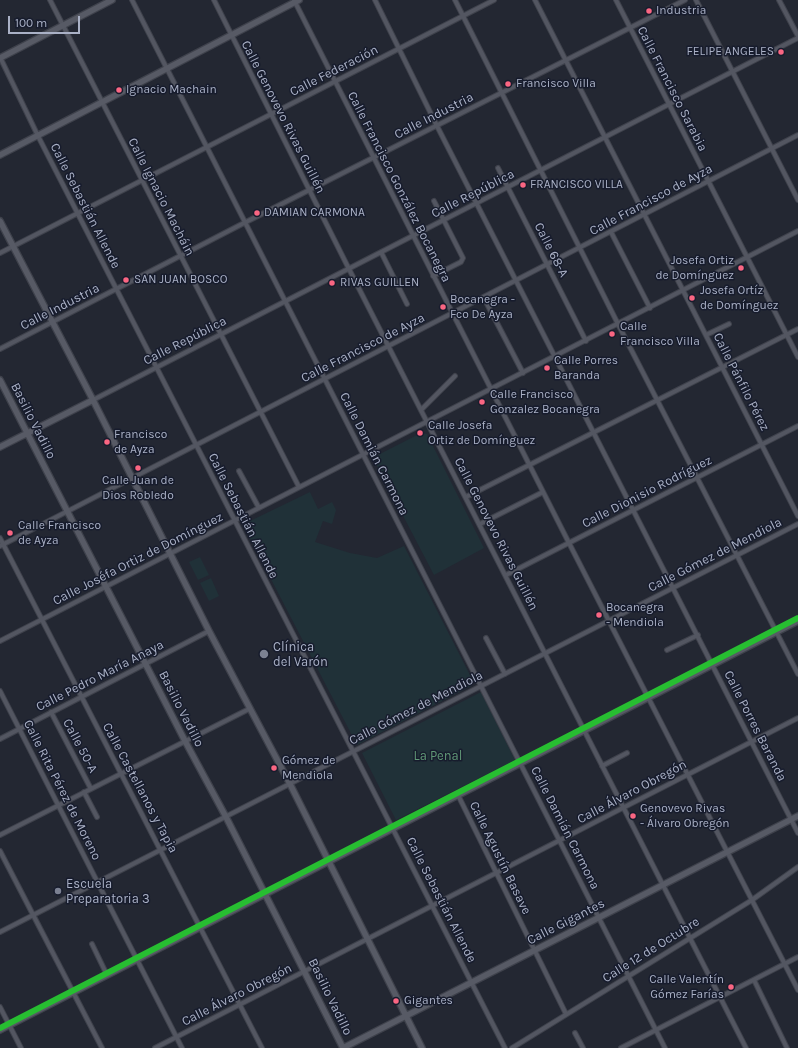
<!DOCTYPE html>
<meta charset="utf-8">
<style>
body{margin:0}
#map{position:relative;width:798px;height:1048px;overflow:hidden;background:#232732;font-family:Karla,sans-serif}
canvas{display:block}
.scale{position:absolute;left:8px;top:16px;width:72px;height:18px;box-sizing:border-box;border:2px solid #aab1c6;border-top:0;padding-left:5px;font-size:12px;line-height:14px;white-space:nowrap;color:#aab1c6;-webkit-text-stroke:3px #171c2d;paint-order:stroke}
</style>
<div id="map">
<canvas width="798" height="1048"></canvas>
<div class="scale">100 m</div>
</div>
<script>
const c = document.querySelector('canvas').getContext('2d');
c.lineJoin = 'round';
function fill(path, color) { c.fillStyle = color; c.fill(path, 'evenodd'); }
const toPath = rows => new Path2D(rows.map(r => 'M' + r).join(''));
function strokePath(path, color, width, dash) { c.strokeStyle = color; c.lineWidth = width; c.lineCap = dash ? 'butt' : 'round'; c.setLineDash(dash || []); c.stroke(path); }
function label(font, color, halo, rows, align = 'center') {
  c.font = font + ' Karla,sans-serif'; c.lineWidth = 3; c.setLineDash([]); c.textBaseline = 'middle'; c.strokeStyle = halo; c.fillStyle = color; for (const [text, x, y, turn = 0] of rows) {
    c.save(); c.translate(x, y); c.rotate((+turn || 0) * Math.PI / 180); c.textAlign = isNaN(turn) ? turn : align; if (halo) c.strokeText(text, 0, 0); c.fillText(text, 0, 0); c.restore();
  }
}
const green = toPath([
 [421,433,427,434,484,548,434,575,375,462,376,456],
 [310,492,318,509,332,502,336,510,332,524,323,521,315,542,350,553,377,558,404,546,473,681,471,686,357,745,245,529,248,522],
 [200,557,209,575,198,580,189,562],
 [211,578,219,596,209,601,200,583],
 [481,692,515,760,396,820,362,753]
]);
const street = toPath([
 [50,0,299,487],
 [132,0,665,1048],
 [214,0,349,269,746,1048],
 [294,0,569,543,798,990],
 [375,0,437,126,798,833],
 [455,0,618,324,798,674],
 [535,0,798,516],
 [616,0,798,357],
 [696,0,798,200],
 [779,0,798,36],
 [0,57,38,136,505,1048],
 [498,168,586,341],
 [611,232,650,308],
 [381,252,407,304],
 [0,253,494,0],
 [433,276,461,262,463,258,434,201],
 [484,298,523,373],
 [706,335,729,324],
 [0,349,244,223,685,0],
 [93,400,798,38],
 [421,410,455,376],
 [239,471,259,508],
 [466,497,798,329],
 [480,524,543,492],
 [0,538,262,1048],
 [0,546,798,135],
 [506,575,798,426],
 [486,638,505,674],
 [0,641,798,231],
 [667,650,698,635],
 [0,691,182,1048],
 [51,712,91,789],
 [0,739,209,631],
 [602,766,627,753],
 [84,792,97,817],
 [458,795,566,1014],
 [0,835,249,709],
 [0,851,102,1048],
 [0,932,798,524],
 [92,944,107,975],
 [754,980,787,1048],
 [0,1007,21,1048],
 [575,1033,583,1048],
 [155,1048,798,718],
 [512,1048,752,900,798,867],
 [621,1048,798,957]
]);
const secondary = toPath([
 [0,58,112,0],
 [0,155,299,0],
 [0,221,93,400,209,631,290,784,422,1048],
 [0,380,185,741,226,817,343,1048],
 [0,447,93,400],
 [0,1030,798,621],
 [343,1048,798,816]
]);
const rail1 = toPath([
 [0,1028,798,618]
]);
const markers = [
 [649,11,3.5,"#fa6682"],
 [781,52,3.5,"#fa6682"],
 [508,84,3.5,"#fa6682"],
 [119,90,3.5,"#fa6682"],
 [523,185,3.5,"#fa6682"],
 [257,213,3.5,"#fa6682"],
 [741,268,3.5,"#fa6682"],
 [126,280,3.5,"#fa6682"],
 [332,283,3.5,"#fa6682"],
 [692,298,3.5,"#fa6682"],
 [443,307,3.5,"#fa6682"],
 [612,334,3.5,"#fa6682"],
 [547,368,3.5,"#fa6682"],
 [482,402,3.5,"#fa6682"],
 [420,433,3.5,"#fa6682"],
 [107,442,3.5,"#fa6682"],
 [138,468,3.5,"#fa6682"],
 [10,533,3.5,"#fa6682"],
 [599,615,3.5,"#fa6682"],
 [264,654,5,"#7b8192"],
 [274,768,3.5,"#fa6682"],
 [633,816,3.5,"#fa6682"],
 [58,891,4,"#7b8192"],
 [731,987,3.5,"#fa6682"],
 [396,1001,3.5,"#fa6682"]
];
const busNames = [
 ["Industria",656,11],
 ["FELIPE ANGELES",774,52,"right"],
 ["Francisco Villa",516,84],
 ["Ignacio Machain",126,90],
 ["FRANCISCO VILLA",530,185],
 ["DAMIAN CARMONA",264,213],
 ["Josefa Ortiz",734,261,"right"],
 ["de Domínguez",734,276,"right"],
 ["SAN JUAN BOSCO",134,280],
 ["RIVAS GUILLEN",340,283],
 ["Josefa Ortíz",700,291],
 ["de Domínguez",700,306],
 ["Bocanegra -",450,300],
 ["Fco De Ayza",450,315],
 ["Calle",620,327],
 ["Francisco Villa",620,342],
 ["Calle Porres",554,361],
 ["Baranda",554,376],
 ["Calle Francisco",490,395],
 ["Gonzalez Bocanegra",490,410],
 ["Calle Josefa",428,426],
 ["Ortiz de Domínguez",428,441],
 ["Francisco",114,435],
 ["de Ayza",114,450],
 ["Calle Juan de",138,481,"center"],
 ["Dios Robledo",138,496,"center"],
 ["Calle Francisco",18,526],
 ["de Ayza",18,541],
 ["Bocanegra",606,608],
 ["- Mendiola",606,623],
 ["Gómez de",282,761],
 ["Mendiola",282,776],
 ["Genovevo Rivas",640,809],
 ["- Álvaro Obregón",640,824],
 ["Calle Valentín",724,980,"right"],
 ["Gómez Farías",724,995,"right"],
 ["Gigantes",404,1001]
];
const streetNames = [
 ["Calle Federación",334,71,-27],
 ["Calle Francisco Sarabia",672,89,63],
 ["Calle Industria",434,116,-27],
 ["Calle Genovevo Rivas Guillén",283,117,63],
 ["Calle Francisco González Bocanegra",399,187,63],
 ["Calle República",473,194,-27],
 ["Calle Ignacio Macháin",161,197,63],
 ["Calle Francisco de Ayza",651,200,-28],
 ["Calle Sebastián Allende",85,206,63],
 ["Calle 68-A",551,250,63],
 ["Calle Industria",60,307,-27],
 ["Calle República",185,341,-27],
 ["Calle Francisco de Ayza",363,348,-27],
 ["Calle Pánfilo Pérez",741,382,63],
 ["Basilio Vadillo",33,421,63],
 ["Calle Damián Carmona",374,454,63],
 ["Calle Dionisio Rodríguez",647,492,-27],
 ["Calle Sebastián Allende",243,516,63],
 ["Calle Genovevo Rivas Guillén",496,534,63],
 ["Calle Gómez de Mendiola",715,555,-27],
 ["Calle Joséfa Ortiz de Domínguez",138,559,-27],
 ["Calle Pedro María Anaya",100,676,-27],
 ["Calle Gómez de Mendiola",416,708,-27],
 ["Basilio Vadillo",181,709,63],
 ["Calle Porres Baranda",755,726,63],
 ["Calle 50-A",80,746,62],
 ["Calle Castellanos y Tapia",140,788,62],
 ["Calle Rita Pérez de Moreno",62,790,63],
 ["Calle Álvaro Obregón",632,792,-28],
 ["Calle Damián Carmona",565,828,63],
 ["Calle Agustín Basave",500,858,64],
 ["Calle Sebastián Allende",441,900,63],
 ["Calle Gigantes",566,922,-27],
 ["Calle 12 de Octubre",651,950,-32],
 ["Calle Álvaro Obregón",237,995,-27],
 ["Basilio Vadillo",330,997,64]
];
const poiNames = [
 ["Clínica",273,647],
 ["del Varón",273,662],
 ["Escuela",66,884],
 ["Preparatoria 3",66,899]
];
const parkNames = [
 ["La Penal",438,756]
];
fill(green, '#203138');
strokePath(street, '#3f424c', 6);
strokePath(secondary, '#3f424c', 8);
strokePath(street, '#535661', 4);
strokePath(secondary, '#575a65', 5.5);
strokePath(rail1, '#27be31', 6);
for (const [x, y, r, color] of markers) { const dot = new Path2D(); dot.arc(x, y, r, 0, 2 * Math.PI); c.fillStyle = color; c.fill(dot); strokePath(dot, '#171c2d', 1.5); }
label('12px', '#aab1c6', '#171c2d', busNames, 'left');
label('13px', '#aab1c6', '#171c2d', streetNames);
label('13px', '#aab1c6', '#171c2d', poiNames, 'left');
label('13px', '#609876', '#171c2d', parkNames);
</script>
